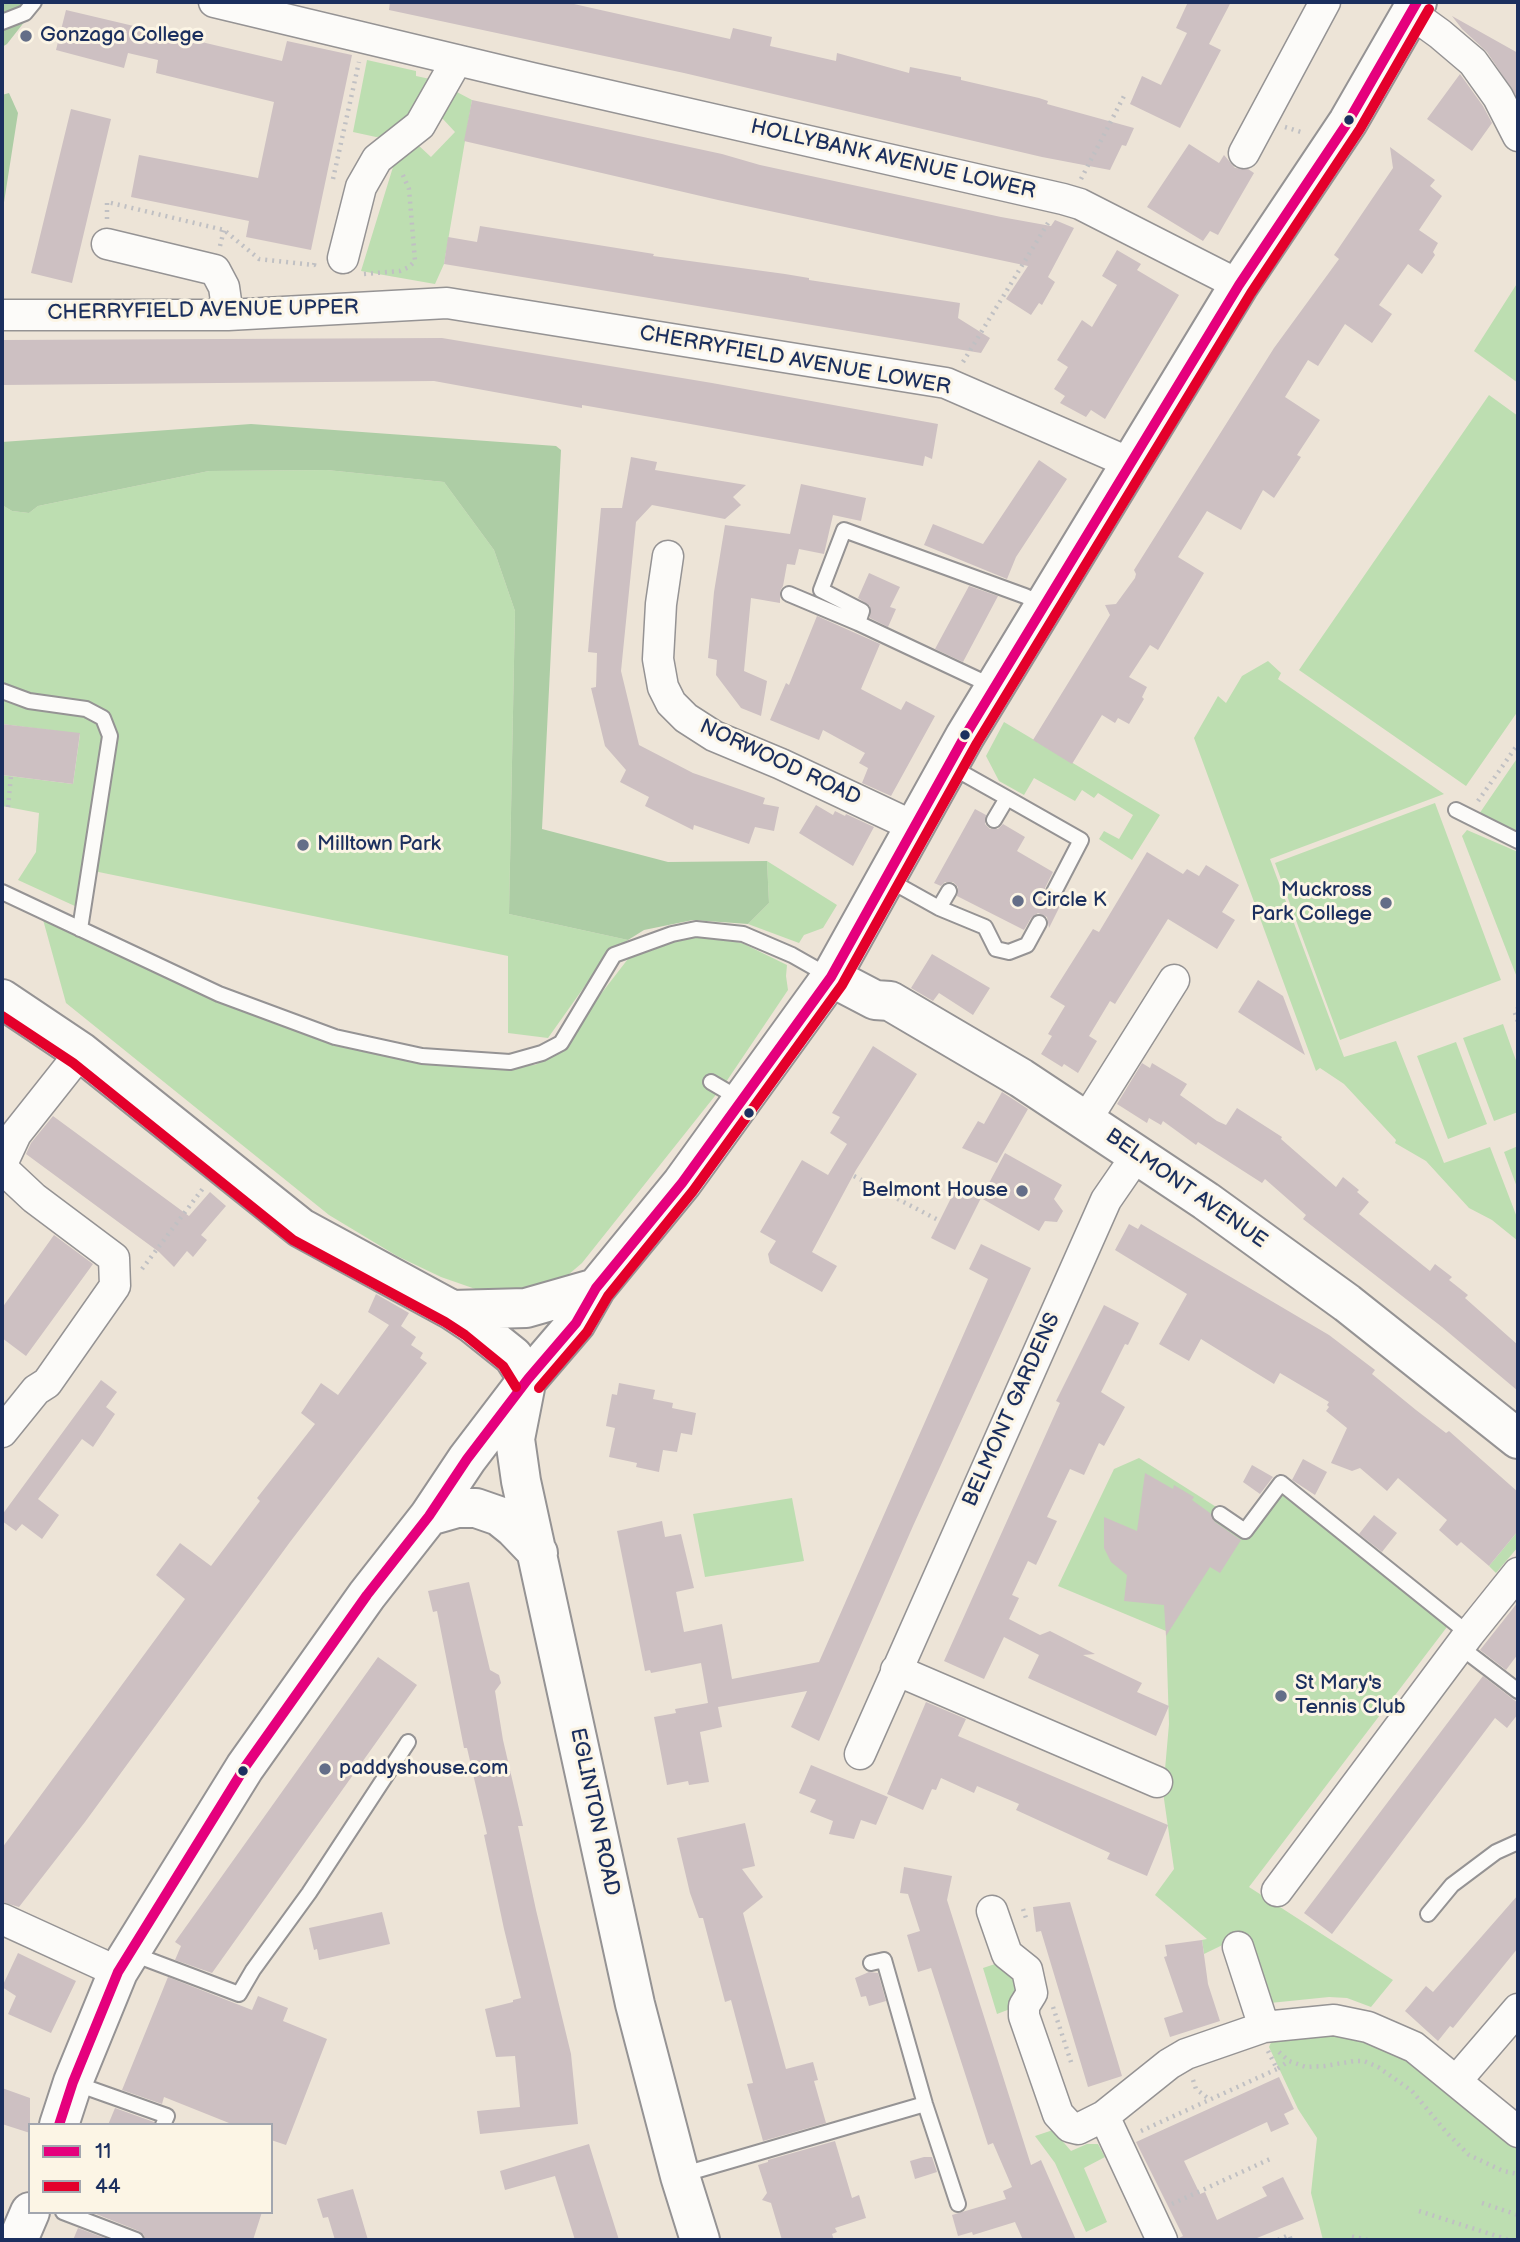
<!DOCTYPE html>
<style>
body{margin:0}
#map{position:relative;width:1520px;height:2242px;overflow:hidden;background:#ede4d7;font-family:"Balsamiq Sans",sans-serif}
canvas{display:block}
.frame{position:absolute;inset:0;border:4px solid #1b2f5e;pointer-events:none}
.legend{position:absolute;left:28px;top:2123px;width:245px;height:91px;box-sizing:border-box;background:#fcf5e5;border:2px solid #a2a6af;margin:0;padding:9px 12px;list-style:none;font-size:21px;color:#1b2f5e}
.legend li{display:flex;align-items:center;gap:14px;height:35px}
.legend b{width:35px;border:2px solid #a2a6af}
</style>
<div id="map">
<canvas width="1520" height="2242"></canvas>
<div class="frame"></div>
<ul class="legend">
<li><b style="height:9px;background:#e5007d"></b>11</li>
<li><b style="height:9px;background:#e4002b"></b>44</li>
</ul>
</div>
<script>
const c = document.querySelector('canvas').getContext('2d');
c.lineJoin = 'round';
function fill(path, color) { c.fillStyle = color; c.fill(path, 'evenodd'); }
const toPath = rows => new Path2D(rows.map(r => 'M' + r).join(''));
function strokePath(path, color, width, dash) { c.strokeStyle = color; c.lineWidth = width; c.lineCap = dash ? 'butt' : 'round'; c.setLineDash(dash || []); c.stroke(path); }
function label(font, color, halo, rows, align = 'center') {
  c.font = font + ' "Balsamiq Sans",sans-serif'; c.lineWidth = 6; c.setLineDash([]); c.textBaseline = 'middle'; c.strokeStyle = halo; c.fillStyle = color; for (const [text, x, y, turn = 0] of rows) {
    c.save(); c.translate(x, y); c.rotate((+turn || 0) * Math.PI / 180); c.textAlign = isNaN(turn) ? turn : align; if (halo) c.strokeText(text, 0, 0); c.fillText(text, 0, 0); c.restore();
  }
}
const green = toPath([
 [367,60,416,71,416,76,430,79,420,109,387,136,376,137,353,132],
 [455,91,472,100,444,264,435,284,361,271,393,167,417,144,431,157,455,132,442,118],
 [1518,282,1518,383,1474,351],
 [1489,395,1518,416,1518,711,1466,786,1299,670],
 [327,470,444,482,494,550,515,611,509,914,628,940,604,959,548,1038,508,1033,508,956,84,869,77,907,18,880,36,852,39,813,2,806,2,775,73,784,80,734,2,724,2,505,12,511,29,513,38,506,209,471],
 [1268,661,1281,673,1278,679,1444,794,1270,859,1344,1057,1396,1041,1444,1163,1490,1147,1518,1220,1518,1241,1492,1220,1469,1208,1426,1161,1395,1143,1396,1140,1344,1084,1320,1068,1316,1071,1194,738,1218,696,1226,703,1242,676],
 [1004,722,1160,815,1132,860,1099,839,1104,831,1119,839,1133,815,1098,793,1094,798,1082,790,1075,801,1034,778,1024,795,999,781,986,756],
 [1518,757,1518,835,1477,817],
 [1435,803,1501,980,1340,1040,1275,863],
 [1467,830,1518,852,1518,980,1462,836],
 [767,861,837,905,823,928,804,935,799,943,748,924,769,903],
 [42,916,221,1001,411,1061,473,1068,535,1065,566,1048,597,999,631,955,682,939,709,937,742,943,787,965,786,976,788,990,726,1082,582,1263,568,1275,513,1292,484,1292,441,1277,397,1256,329,1215,66,1003],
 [1503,1024,1518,1066,1518,1112,1494,1121,1463,1038],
 [1456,1042,1487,1124,1448,1139,1417,1056],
 [1518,1146,1518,1190,1504,1152],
 [1139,1458,1221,1510,1246,1537,1281,1491,1450,1623,1249,1887,1393,1980,1371,2007,1347,1998,1329,1997,1270,2003,1245,1934,1204,1954,1202,1940,1207,1939,1155,1895,1174,1869,1163,1792,1169,1724,1166,1631,1058,1586,1114,1469],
 [792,1498,804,1561,705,1577,693,1514],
 [1518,1531,1518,1547,1496,1573,1489,1566],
 [998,1963,1019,1975,1023,1989,1010,2009,997,2014,983,1968],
 [1333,2033,1360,2038,1397,2052,1431,2075,1518,2148,1518,2240,1323,2240,1311,2193,1317,2138,1298,2109,1269,2047,1273,2038],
 [1053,2130,1071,2151,1087,2144,1098,2144,1105,2157,1084,2168,1107,2222,1086,2232,1055,2163,1035,2136]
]);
const forest = toPath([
 [2,2,40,2,7,44,2,47],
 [9,93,18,113,2,215,2,95],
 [251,424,556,446,561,450,542,829,668,862,767,861,769,903,748,924,693,920,644,930,628,940,509,914,515,611,494,550,444,482,327,470,209,471,38,506,29,513,12,511,2,505,2,442]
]);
const building = toPath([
 [390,2,565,2,730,39,733,28,772,37,770,46,836,61,837,53,909,73,910,67,961,77,961,80,1039,98,1048,101,1047,104,1134,128,1126,146,1122,145,1110,170,1042,157,684,73,389,10],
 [1188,2,1231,2,1209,44,1221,50,1180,128,1130,104,1142,76,1161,85,1187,33,1176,28],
 [66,10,282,61,287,41,352,55,311,250,246,237,249,221,131,197,139,155,258,178,274,102,156,73,158,60,128,53,124,68,56,50],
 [1452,16,1518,53,1517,97,1487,52,1462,29],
 [1460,74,1483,106,1492,123,1472,151,1427,119],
 [472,100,722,154,760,165,1001,217,1051,226,1055,220,1074,228,1048,277,1055,282,1042,305,1039,303,1031,315,1006,299,1028,266,718,200,464,141],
 [71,109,111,119,72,283,31,273],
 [1189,144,1219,163,1224,155,1235,168,1248,169,1254,173,1218,235,1210,231,1203,241,1147,207],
 [1390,147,1435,180,1430,186,1442,196,1419,230,1438,243,1433,252,1435,255,1422,274,1408,264,1379,305,1392,314,1372,343,1345,324,1318,366,1308,360,1285,397,1320,420,1297,455,1301,457,1274,498,1263,490,1241,530,1207,511,1178,557,1204,573,1158,650,1150,645,1129,677,1147,687,1142,697,1144,699,1129,724,1118,718,1115,723,1102,715,1072,764,1033,740,1110,615,1105,605,1116,604,1135,578,1136,574,1134,570,1274,348,1339,259,1334,255,1393,168],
 [480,226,654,254,653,256,785,274,809,278,809,280,960,303,958,318,990,338,981,353,444,264,448,237,477,242],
 [1117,250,1141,264,1137,270,1179,295,1105,419,1091,410,1086,417,1060,403,1065,396,1054,389,1068,367,1057,360,1082,320,1092,327,1117,285,1102,276],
 [442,338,712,383,938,424,932,459,925,456,923,466,685,423,582,405,582,408,434,381,2,385,2,340],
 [631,457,657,462,655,470,746,485,733,497,741,505,725,519,652,505,636,522,621,671,639,745,693,773,765,798,763,804,779,807,774,831,755,827,749,844,694,825,693,830,645,806,649,797,620,782,626,770,605,746,591,688,596,687,597,653,588,652,593,592,601,508,622,508],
 [1039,460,1067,479,1016,557,1007,579,924,545,933,524,983,544],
 [801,484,866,498,861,521,833,515,824,554,799,549,795,565,787,564,783,586,780,591,780,603,751,598,744,671,767,681,761,716,741,708,716,675,717,660,708,658,714,592,725,525,790,534],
 [869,573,900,587,890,607,896,609,888,627,870,618,870,606,858,598],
 [969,586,998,596,963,662,935,649],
 [817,616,880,644,861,689,901,710,906,701,935,716,891,796,862,783,868,768,859,763,865,753,823,730,819,740,770,720,786,683,789,685],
 [2,724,80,733,73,784,2,775],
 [816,805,833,815,835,811,845,816,846,814,874,827,853,866,799,833],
 [975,809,986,815,985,824,990,829,998,829,1003,824,1025,837,1017,851,1053,872,1045,888,1046,897,1054,902,1064,898,1049,928,1047,917,1038,913,1031,918,1024,930,957,896,958,887,953,882,945,882,941,886,934,883],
 [1147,852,1183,874,1187,869,1199,876,1206,865,1239,885,1222,912,1235,920,1217,949,1168,919,1115,1004,1110,1001,1089,1036,1097,1041,1078,1073,1064,1064,1062,1067,1041,1054,1052,1036,1048,1034,1065,1006,1050,997,1093,929,1099,932],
 [932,954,990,988,973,1015,939,993,933,1001,911,988],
 [1258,980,1283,996,1305,1055,1238,1012],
 [873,1046,917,1074,856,1170,812,1252,837,1266,822,1292,770,1263,768,1254,776,1241,760,1232,802,1160,828,1175,847,1144,830,1133,840,1117,832,1113],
 [1142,1063,1150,1068,1152,1063,1187,1084,1180,1095,1217,1121,1226,1125,1237,1108,1282,1137,1281,1139,1336,1187,1343,1177,1359,1190,1357,1192,1369,1202,1359,1214,1430,1271,1435,1264,1452,1277,1449,1280,1468,1295,1465,1298,1518,1345,1518,1391,1442,1327,1303,1219,1306,1215,1265,1179,1262,1183,1198,1142,1196,1145,1163,1121,1161,1125,1149,1118,1147,1123,1117,1104],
 [1002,1092,1028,1109,997,1163,962,1148,978,1121,984,1124],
 [53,1116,189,1216,210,1192,226,1206,201,1235,207,1240,193,1257,187,1251,174,1267,159,1252,26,1154,31,1143],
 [1005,1153,1062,1185,1054,1199,1063,1211,1057,1222,1045,1221,1039,1231,981,1198],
 [957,1186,981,1198,955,1250,931,1238],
 [1129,1224,1138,1229,1141,1224,1329,1335,1375,1370,1372,1374,1416,1410,1446,1433,1449,1431,1518,1492,1518,1531,1489,1566,1461,1542,1457,1546,1439,1530,1447,1520,1398,1478,1387,1491,1360,1468,1352,1471,1331,1463,1347,1428,1326,1411,1329,1407,1327,1405,1329,1402,1280,1373,1274,1384,1201,1339,1189,1361,1159,1344,1187,1294,1115,1250],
 [54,1235,93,1264,26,1356,2,1338,2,1308],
 [981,1244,1031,1268,913,1526,819,1741,791,1727,807,1691,718,1707,722,1727,700,1732,709,1782,689,1785,688,1781,667,1785,654,1717,676,1713,675,1709,708,1703,701,1663,651,1673,650,1670,645,1671,617,1531,662,1521,665,1537,681,1534,694,1588,676,1592,684,1632,722,1624,732,1679,819,1662,988,1279,969,1269],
 [376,1294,409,1313,401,1326,416,1337,411,1345,423,1353,420,1358,427,1363,290,1542,85,1822,19,1907,2,1902,2,1848,185,1599,156,1575,180,1543,211,1566,260,1501,257,1498,315,1424,301,1413,321,1383,338,1395,389,1325,368,1312],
 [1104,1305,1139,1323,1128,1345,1125,1344,1101,1392,1125,1407,1104,1446,1099,1443,1084,1475,1070,1469,1047,1517,1057,1521,1036,1565,1028,1561,1012,1595,1019,1598,1009,1619,1040,1635,1050,1631,1095,1654,1083,1655,1085,1656,1142,1683,1137,1692,1169,1706,1156,1736,1028,1678,1039,1655,1004,1637,984,1679,944,1661,1060,1403,1056,1401],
 [101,1380,117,1392,106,1407,115,1414,93,1447,82,1439,38,1499,59,1515,42,1539,22,1524,16,1531,2,1521,2,1515],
 [619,1383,655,1390,653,1399,673,1403,672,1408,696,1413,692,1435,681,1433,677,1452,663,1450,659,1472,636,1467,637,1463,609,1457,615,1428,606,1426,612,1394,617,1395],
 [1303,1459,1327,1472,1315,1495,1292,1480],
 [1252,1465,1273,1477,1260,1494,1243,1482],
 [1145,1473,1173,1489,1174,1485,1194,1497,1192,1500,1210,1513,1215,1522,1241,1540,1220,1573,1210,1567,1166,1636,1164,1605,1124,1601,1127,1575,1111,1562,1104,1548,1104,1517,1137,1531],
 [1374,1515,1397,1533,1382,1552,1359,1534],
 [469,1582,490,1670,499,1675,501,1683,495,1691,503,1740,523,1826,518,1826,536,1910,571,2054,578,2124,480,2134,477,2111,520,2107,515,2056,496,2057,485,2009,513,2002,513,2000,521,1998,504,1929,484,1835,487,1834,467,1748,464,1748,437,1611,433,1612,428,1591],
 [1518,1602,1518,1654,1506,1670,1480,1650],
 [378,1657,417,1685,212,1973,175,1960,181,1946,175,1942],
 [1483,1676,1518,1703,1518,1714,1507,1728,1495,1718,1332,1934,1304,1913],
 [926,1702,966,1719,958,1736,1168,1825,1147,1876,1107,1859,1110,1853,1016,1810,1019,1804,977,1786,974,1793,941,1778,936,1790,932,1789,923,1810,887,1794],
 [811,1765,888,1797,876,1825,861,1820,854,1839,829,1834,833,1821,810,1812,816,1800,799,1793],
 [745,1823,755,1866,742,1869,763,1897,743,1913,786,2069,813,2062,818,2080,814,2081,826,2123,763,2141,747,2084,753,2083,731,2000,725,2002,703,1918,699,1918,690,1893,677,1838],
 [904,1867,952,1876,947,1900,1031,2165,1041,2160,1076,2240,1023,2240,1015,2222,973,2235,972,2232,958,2236,952,2215,1006,2199,1003,2191,1012,2187,993,2143,988,2145,931,1968,918,1972,907,1935,920,1931,908,1894,900,1893],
 [1518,1895,1518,1948,1453,2028,1450,2026,1438,2041,1405,2011,1426,1986,1433,1992],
 [1070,1902,1122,2076,1088,2087,1041,1931,1036,1932,1033,1907],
 [382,1912,390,1944,319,1960,317,1949,314,1950,309,1928],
 [1202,1940,1208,1984,1220,2021,1170,2037,1164,2018,1183,2012,1164,1957,1167,1956,1165,1945],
 [18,1953,76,1981,51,2033,8,2014,16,1996,2,1987],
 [869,1972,878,1973,886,2001,869,2006,866,1996,861,1997,855,1978],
 [168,1977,252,2010,258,1996,288,2008,283,2021,327,2039,286,2145,271,2140,271,2125,234,2125,164,2097,162,2104,122,2090],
 [1279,2077,1294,2109,1284,2114,1289,2124,1271,2132,1267,2122,1184,2161,1200,2194,1205,2192,1217,2220,1267,2196,1262,2187,1283,2177,1304,2219,1252,2240,1179,2240,1179,2238,1183,2236,1136,2142],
 [2,2088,30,2098,30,2133,2,2124],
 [115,2108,154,2122,154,2125,108,2125],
 [835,2141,852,2198,859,2195,866,2218,835,2228,837,2232,832,2234,834,2240,782,2240,771,2203,762,2200,767,2193,758,2165,768,2162,768,2160],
 [589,2144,597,2170,619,2240,575,2240,555,2176,505,2190,500,2171],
 [924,2157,932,2157,937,2172,915,2179,910,2161],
 [353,2189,368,2240,335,2240,328,2217,323,2218,317,2199],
 [91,2212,262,2212,253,2240,145,2240,144,2235,139,2231],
 [78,2228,110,2240,73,2240]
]);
const path = toPath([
 [1285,127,1304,133],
 [333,179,359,62],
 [1081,179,1124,96],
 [107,219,107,202,224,230,259,259,314,265,315,260],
 [220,246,224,230],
 [364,274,400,271,409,267,415,261,409,189,402,173],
 [963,362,1048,223],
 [1478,801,1518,744],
 [8,807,11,776],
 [1518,1009,1514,1010,1518,1022],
 [854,1176,940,1221],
 [142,1269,204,1187],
 [1023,1909,1027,1921],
 [1053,2007,1072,2065],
 [1268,2051,1277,2069,1289,2061],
 [1279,2052,1289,2061,1306,2067,1325,2066,1354,2061,1364,2061,1378,2067,1412,2091,1447,2133,1469,2155,1503,2171,1518,2174],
 [1193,2080,1196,2089,1209,2099],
 [1141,2131,1277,2069],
 [1482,2203,1518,2215],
 [1172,2204,1270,2159],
 [1419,2211,1509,2240],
 [1278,2240,1289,2235,1291,2240],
 [1349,2240,1349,2236,1368,2240]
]);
const lane = toPath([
 [2,22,25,13,34,2],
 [789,594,858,623,992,686],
 [858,623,862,611,821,590,844,530,1025,596,1044,605],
 [2,691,29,701,86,709,103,718,110,736,80,929],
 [950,766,1007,798,994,820],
 [1007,798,1081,840,1054,892],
 [1456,810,1518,841],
 [887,879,939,908,949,891],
 [2,892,219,994,335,1037,422,1056,510,1062,542,1053,561,1043,614,955,672,934,696,929,743,934,792,955,829,976],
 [939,908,985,927,996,949,1009,952,1027,945,1039,923],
 [711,1082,740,1099],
 [1220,1514,1245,1531,1281,1483,1469,1634],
 [1459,1646,1518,1691],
 [1428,1914,1452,1885,1496,1852,1518,1842],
 [133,1954,239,1994,253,1970,309,1893,408,1742],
 [871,1963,884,1960,925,2104,958,2204],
 [74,2083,167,2116,163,2125],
 [681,2175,925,2104],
 [63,2212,136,2240]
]);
const street = toPath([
 [214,2,532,78,1063,199,1080,204,1239,285],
 [1411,13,1440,34,1473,62,1498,97,1518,136],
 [1244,153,1325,2],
 [107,244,215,270,224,287,228,315],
 [343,258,361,187,377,159,420,125,457,60],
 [2,315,228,315,447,303,946,383,1130,463],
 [668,556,661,604,658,659,663,687,671,703,686,718,714,736,781,764,915,827],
 [1086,1120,1174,980],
 [2,1164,16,1134,81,1052],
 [2,1168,34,1198,114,1258,115,1286,47,1383,36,1390,2,1432],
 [896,1670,1157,1782],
 [860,1754,1106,1200,1137,1155],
 [1277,1891,1469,1634,1518,1573],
 [992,1911,1007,1954,1027,1970,1032,1993,1024,2006,1024,2016,1058,2114,1070,2127,1078,2129,1104,2116,1169,2064,1186,2054,1264,2027,1334,2020,1368,2027,1414,2047,1518,2132],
 [2,1919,118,1972],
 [1238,1947,1264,2027],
 [1457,2080,1518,2009],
 [1104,2116,1162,2240]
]);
const secondary = toPath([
 [831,977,875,1000,890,1001,1021,1078,1137,1155,1206,1201,1347,1303,1518,1439],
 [2,999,81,1052,301,1228,452,1310,473,1324,513,1356,528,1379],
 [452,1310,526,1308,596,1288],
 [525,1388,515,1439,521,1481,635,2004,680,2176,700,2240],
 [429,1516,457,1508,476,1508,499,1516,514,1528,538,1553],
 [59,2125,73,2082,118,1972,245,1767,367,1595,429,1516,467,1459,528,1379,576,1323,596,1288,682,1183,831,977,965,736,1239,285,1348,122,1417,2],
 [18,2240,30,2212]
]);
const bus1 = toPath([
 [59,2125,73,2082,118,1972,245,1767,367,1595,429,1516,467,1459,528,1379,576,1323,596,1288,682,1183,831,977,965,736,1239,285,1348,122,1417,2]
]);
const bus2 = toPath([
 [2,1016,73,1063,293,1240,445,1322,465,1335,503,1366,516,1387],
 [539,1388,587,1332,608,1296,693,1191,842,985,977,743,1251,293,1360,129,1429,9]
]);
const markers = [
 [26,36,7,"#646e88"],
 [1349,120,6,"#1b2f5e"],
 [965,735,6,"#1b2f5e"],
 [303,845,7,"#646e88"],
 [1018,901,7,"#646e88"],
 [1386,903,7,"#646e88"],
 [749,1113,6,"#1b2f5e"],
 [1022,1191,7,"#646e88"],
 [1281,1696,7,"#646e88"],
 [325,1769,7,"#646e88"],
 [243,1771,6,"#1b2f5e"]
];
const poiNames = [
 ["Gonzaga College",40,36],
 ["Milltown Park",317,845],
 ["Muckross",1372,891,"right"],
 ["Park College",1372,915,"right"],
 ["Circle K",1032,901],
 ["Belmont House",1008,1191,"right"],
 ["St Mary's",1295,1684],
 ["Tennis Club",1295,1708],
 ["paddyshouse.com",339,1769]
];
const streetNames = [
 ["HOLLYBANK AVENUE LOWER",893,160,13],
 ["CHERRYFIELD AVENUE UPPER",203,311,-1],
 ["CHERRYFIELD AVENUE LOWER",795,361,10],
 ["NORWOOD ROAD",780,763,25],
 ["BELMONT AVENUE",1186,1189,35],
 ["BELMONT GARDENS",1012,1410,-66],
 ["EGLINTON ROAD",594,1812,78]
];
fill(green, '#bddeb1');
fill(forest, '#adcda5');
fill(building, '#cdc0c2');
strokePath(lane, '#959394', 18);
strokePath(street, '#959394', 33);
strokePath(secondary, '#959394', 42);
strokePath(path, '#c0c0c3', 4.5, [2, 5]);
strokePath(lane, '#fcfbf9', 14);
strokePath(street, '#fcfbf9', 30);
strokePath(secondary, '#fcfbf9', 38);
strokePath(bus1, '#e5007d', 10);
strokePath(bus2, '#e4002b', 10);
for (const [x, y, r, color] of markers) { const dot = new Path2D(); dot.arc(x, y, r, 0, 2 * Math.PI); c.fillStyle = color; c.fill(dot); strokePath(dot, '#fcf5e5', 2.5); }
label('21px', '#1b2f5e', '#fcf5e5', poiNames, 'left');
label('21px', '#1b2f5e', '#fcf5e5', streetNames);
</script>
